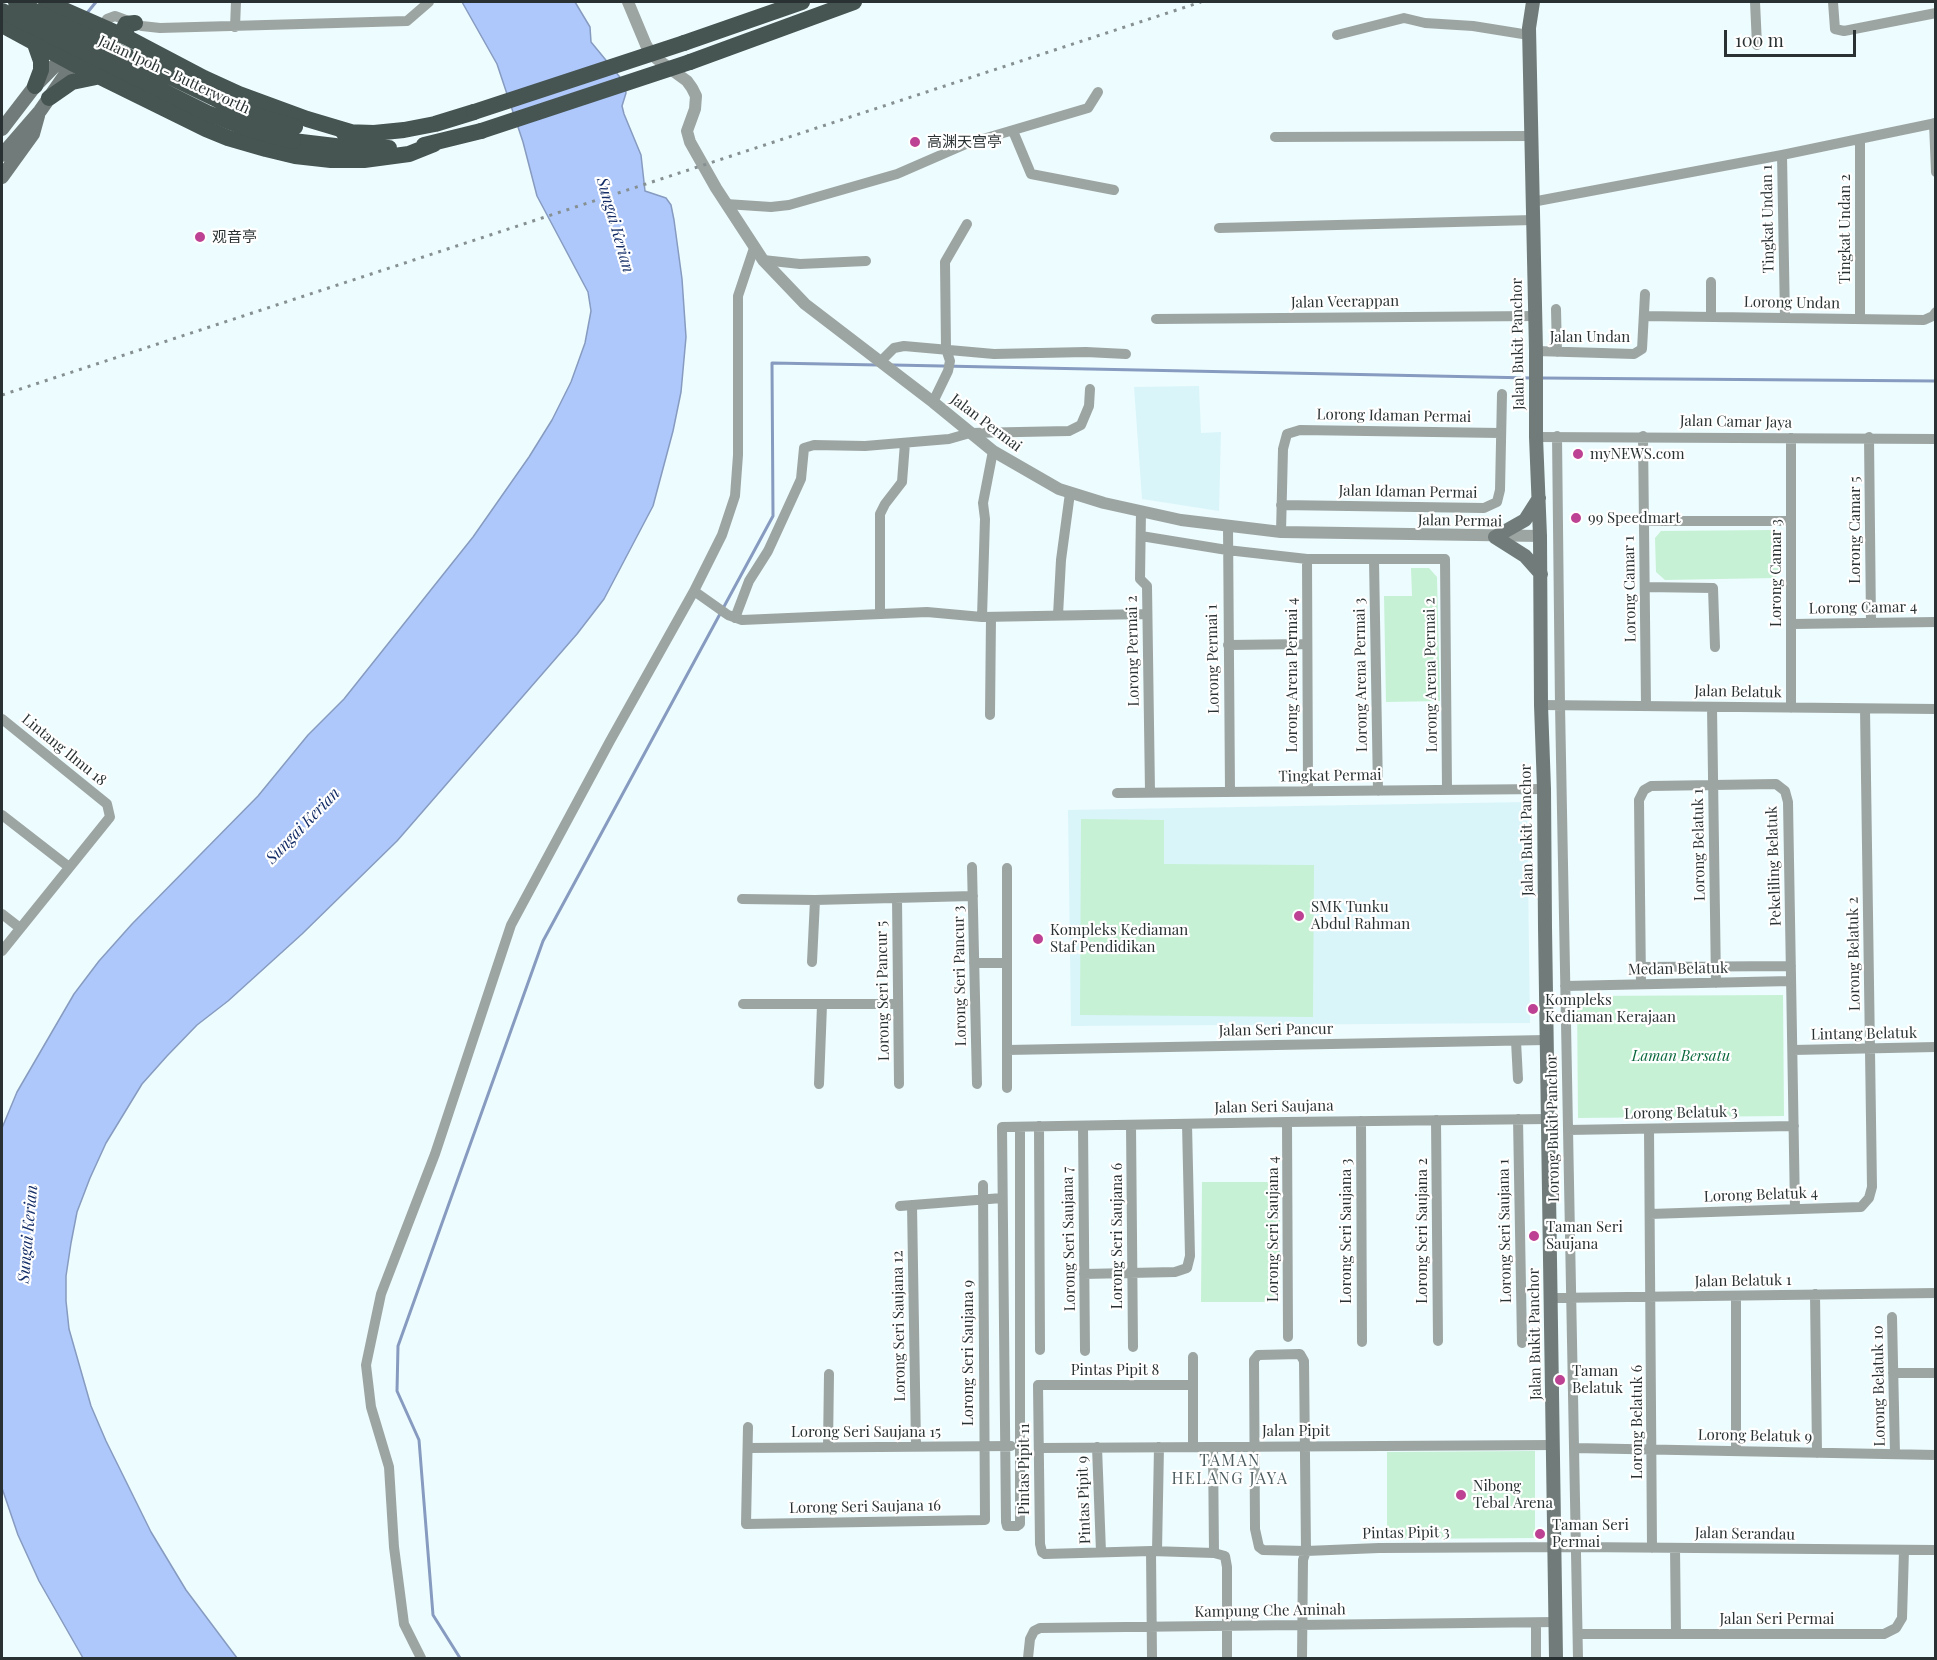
<!DOCTYPE html>
<meta charset="utf-8">
<style>
body{margin:0}
#map{position:relative;width:1937px;height:1660px;overflow:hidden;background:#edfcfe;font-family:"Playfair Display",serif}
canvas{display:block}
.frame{position:absolute;inset:0;border:3px solid #2a3132;pointer-events:none}
.scale{position:absolute;left:1724px;top:30px;width:132px;height:27px;box-sizing:border-box;border:3px solid #2a3132;border-top:0;padding-left:8px;font-size:18px;line-height:21px;white-space:nowrap;color:#2a3132;-webkit-text-stroke:4px #fff;paint-order:stroke}
</style>
<div id="map">
<canvas width="1937" height="1660"></canvas>
<div class="frame"></div>
<div class="scale">100 m</div>
</div>
<script>
const c = document.querySelector('canvas').getContext('2d');
c.lineJoin = 'round';
function fill(path, color) { c.fillStyle = color; c.fill(path, 'evenodd'); }
const toPath = rows => new Path2D(rows.map(r => 'M' + r).join(''));
function strokePath(path, color, width, dash) { c.strokeStyle = color; c.lineWidth = width; c.lineCap = dash ? 'butt' : 'round'; c.setLineDash(dash || []); c.stroke(path); }
function label(font, color, halo, rows, align = 'center') {
  c.font = font + ' "Playfair Display","Noto Sans SC",serif'; c.lineWidth = 4.5; c.setLineDash([]); c.textBaseline = 'middle'; c.strokeStyle = halo; c.fillStyle = color; for (const [text, x, y, turn = 0] of rows) {
    c.save(); c.translate(x, y); c.rotate((+turn || 0) * Math.PI / 180); c.textAlign = isNaN(turn) ? turn : align; if (halo) c.strokeText(text, 0, 0); c.fillText(text, 0, 0); c.restore();
  }
}
const built = toPath([
 [1199,386,1201,433,1221,432,1219,511,1142,499,1134,387],
 [1527,802,1530,1023,1071,1026,1068,810]
]);
const green = toPath([
 [1771,530,1780,536,1780,572,1775,578,1665,580,1656,572,1655,538,1661,531],
 [1411,568,1429,568,1437,577,1440,701,1386,702,1384,596,1412,596],
 [1081,819,1164,820,1164,864,1314,865,1313,1017,1080,1015],
 [1783,995,1784,1116,1578,1118,1577,996],
 [1202,1182,1280,1182,1280,1302,1201,1302],
 [1535,1451,1535,1538,1387,1539,1387,1452]
]);
const water = toPath([
 [462,2,575,2,590,27,591,42,619,76,625,86,626,93,622,106,624,114,641,155,645,191,666,198,671,205,674,220,682,279,686,337,681,392,673,431,653,506,604,599,577,634,397,841,302,934,228,1001,197,1025,167,1056,142,1084,106,1143,90,1178,77,1212,71,1243,66,1276,66,1301,69,1329,91,1406,106,1441,151,1532,186,1590,237,1658,83,1658,39,1581,18,1535,2,1488,2,1128,17,1092,74,994,99,961,132,924,258,796,308,735,344,699,473,537,529,457,552,420,571,382,585,343,591,311,588,292,537,196,523,142,497,64,462,2]
]);
const stream = toPath([
 [87,13,96,2],
 [893,365,1532,378],
 [1541,378,1936,381],
 [460,1658,433,1615,419,1440,397,1391,398,1346,543,941,773,516,772,363,878,365]
]);
const minor = toPath([
 [1755,2,1757,45],
 [1833,2,1835,29,1844,31,1936,13],
 [235,27,236,2],
 [102,28,107,19,115,16,142,26,160,28,407,21,429,2],
 [1337,35,1404,18,1425,23,1473,26,1529,35],
 [1934,123,1936,172],
 [1013,131,1031,174,1114,190],
 [1275,137,1531,136],
 [1860,139,1860,319],
 [1782,155,1785,318],
 [1532,202,1782,155,1936,123],
 [726,204,771,207,789,205,897,174,966,144,1088,108,1098,92],
 [1219,228,1533,220],
 [763,260,800,264,866,261],
 [1556,309,1557,352],
 [1644,316,1924,320,1933,316,1936,312],
 [1711,317,1711,282],
 [1156,319,1535,316],
 [1536,351,1634,354,1642,349,1645,294],
 [880,362,894,348,904,346,994,354,1086,352,1126,354],
 [933,402,948,371,950,361,946,349,945,262,967,224],
 [1557,436,1560,705,1578,1658],
 [1643,436,1646,706],
 [1536,437,1936,439],
 [1869,437,1871,622],
 [1281,505,1484,508,1497,502,1500,490,1502,394],
 [1141,511,1140,579,1147,586,1150,792],
 [1644,521,1791,521],
 [1228,526,1230,792],
 [1281,532,1283,449,1287,434,1300,430,1500,433],
 [1141,536,1227,550,1307,559,1445,559,1447,790],
 [1307,559,1308,791],
 [1374,560,1378,791],
 [1645,587,1713,588,1715,647],
 [694,591,728,615,742,620,927,612,982,617,1147,614],
 [880,613,880,514,885,504,902,482,905,443],
 [1058,615,1061,560,1070,493],
 [982,617,985,519,983,503,993,451],
 [735,618,749,581,768,551,796,490,801,479,804,448,814,445,865,446,949,439,970,433,1069,431,1081,425,1089,406,1090,389],
 [1792,624,1936,622],
 [1228,645,1307,644],
 [1541,705,1936,709],
 [1712,707,1716,983],
 [1791,708,1791,438],
 [990,715,991,617],
 [2,719,107,804,110,817,2,951],
 [1117,793,1544,789],
 [2,815,69,867],
 [972,867,977,1084],
 [1007,868,1007,1088],
 [897,898,899,1084],
 [742,899,815,900,973,896],
 [2,914,20,928],
 [812,962,815,900],
 [974,963,1007,963],
 [1640,967,1791,966],
 [1641,984,1639,800,1644,790,1651,786,1776,784,1785,791,1788,802,1795,1209],
 [1565,986,1791,981],
 [743,1004,898,1004],
 [1516,1041,1518,1079],
 [1007,1050,1546,1040],
 [1793,1050,1936,1047],
 [819,1084,822,1005],
 [1518,1119,1522,1343],
 [1436,1120,1438,1341],
 [1361,1121,1362,1342],
 [1287,1122,1288,1337],
 [1131,1125,1133,1347],
 [1039,1126,1040,1350],
 [1083,1126,1085,1351],
 [1020,1127,1020,1524,1017,1526,1007,1526,1006,1522,1002,1127,1287,1122,1548,1119],
 [1649,1129,1652,1548],
 [1568,1130,1794,1126],
 [912,1205,916,1446],
 [900,1206,1002,1198],
 [1650,1214,1861,1207,1869,1198,1872,1187,1865,709],
 [1084,1274,1175,1272,1187,1268,1190,1256,1187,1124],
 [1815,1294,1817,1453],
 [1736,1296,1736,1451],
 [1551,1298,1936,1293],
 [1892,1317,1895,1454],
 [1193,1357,1193,1447],
 [1893,1373,1936,1373],
 [1193,1385,1038,1385,1040,1544,1042,1552,1045,1554,1151,1551,1214,1553,1225,1556,1227,1567,1227,1658],
 [748,1427,746,1524,985,1520,983,1185],
 [828,1447,829,1374],
 [1097,1447,1101,1552],
 [1213,1447,1214,1553],
 [748,1448,1011,1446],
 [1040,1448,1553,1445],
 [1574,1448,1936,1455],
 [1675,1548,1676,1634],
 [1151,1551,1152,1658],
 [1157,1551,1159,1447],
 [1578,1634,1884,1634,1896,1628,1902,1618,1904,1550],
 [421,1658,404,1624,394,1547,389,1467,371,1407,366,1365,381,1294,435,1154,511,925,610,741,694,591,722,535,735,496,738,455,738,296,754,248],
 [1028,1658,1030,1639,1034,1631,1040,1628,1556,1622],
 [1302,1658,1303,1560,1306,1551,1304,1361,1300,1354,1258,1355,1254,1360,1255,1529,1259,1547,1263,1550,1306,1551,1379,1548,1576,1547,1936,1550],
 [1536,1658,1536,1623]
]);
const tertiary = toPath([
 [628,2,646,45,651,53,657,59,687,81,692,88,696,96,695,109,687,131,690,142,716,188,763,260,805,304,933,402,993,451,1059,489,1104,503,1181,520,1281,532,1540,536]
]);
const secondary = toPath([
 [1533,2,1529,28,1536,351,1536,437,1540,536,1541,705,1544,789,1545,927,1556,1658],
 [2,129,35,86,69,51],
 [2,155,40,111,79,55],
 [2,177,33,134,38,116],
 [1495,537,1525,520,1539,498],
 [1495,537,1525,556,1541,574]
]);
const trunk = toPath([
 [46,2,128,38,204,78,239,94,307,119,354,133],
 [2,25,72,63,206,129,228,138,266,149,295,156,331,160,364,160,409,154,434,144],
 [128,38,124,28,126,24,135,23],
 [34,41,41,61,41,70,35,86],
 [684,43,802,2],
 [690,62,854,2],
 [49,98,72,82,101,76],
 [343,132,374,133,404,130,435,124,474,112],
 [293,141,352,148,389,148],
 [424,145,481,131]
]);
const rail = toPath([
 [2,395,1201,2]
]);
const trunkBridge = toPath([
 [16,2,239,110,295,127],
 [2,11,207,113,249,129,293,141],
 [474,112,684,43],
 [481,131,690,62]
]);
const markers = [
 [915,142,6,"#bd4293"],
 [200,237,6,"#bd4293"],
 [1578,454,6,"#bd4293"],
 [1576,518,6,"#bd4293"],
 [1299,916,6,"#bd4293"],
 [1038,939,6,"#bd4293"],
 [1533,1009,6,"#bd4293"],
 [1534,1236,6,"#bd4293"],
 [1560,1380,6,"#bd4293"],
 [1461,1495,6,"#bd4293"],
 [1540,1534,6,"#bd4293"]
];
const streetNames = [
 ["Jalan Ipoh - Butterworth",174,75,25],
 ["Tingkat Undan 1",1768,219,-91],
 ["Tingkat Undan 2",1845,229,-90],
 ["Jalan Veerappan",1345,302,-1],
 ["Lorong Undan",1792,303,1],
 ["Jalan Undan",1590,337],
 ["Jalan Bukit Panchor",1518,344,-91],
 ["Lorong Idaman Permai",1394,416,1],
 ["Jalan Camar Jaya",1736,422,1],
 ["Jalan Permai",986,423,37],
 ["Jalan Idaman Permai",1408,492,1],
 ["Jalan Permai",1460,521,1],
 ["Lorong Camar 5",1855,530,-90],
 ["Lorong Camar 3",1776,573,-90],
 ["Lorong Camar 1",1630,589,-91],
 ["Lorong Camar 4",1863,608,-1],
 ["Lorong Permai 2",1133,651,-91],
 ["Lorong Permai 1",1213,659,-91],
 ["Lorong Arena Permai 4",1292,675,-90],
 ["Lorong Arena Permai 3",1361,675,-91],
 ["Lorong Arena Permai 2",1431,675,-91],
 ["Jalan Belatuk",1738,692,1],
 ["Lintang Ilmu 18",64,750,39],
 ["Tingkat Permai",1330,776,-1],
 ["Jalan Bukit Panchor",1527,830,-91],
 ["Lorong Belatuk 1",1699,845,-91],
 ["Pekeliling Belatuk",1774,866,-92],
 ["Lorong Belatuk 2",1854,954,-91],
 ["Medan Belatuk",1678,969,-1],
 ["Lorong Seri Pancur 3",960,976,-91],
 ["Lorong Seri Pancur 5",883,991,-91],
 ["Jalan Seri Pancur",1276,1030,-1],
 ["Lintang Belatuk",1864,1034,-1],
 ["Jalan Seri Saujana",1274,1107,-1],
 ["Lorong Belatuk 3",1681,1113,-1],
 ["Lorong Bukit Panchor",1553,1128,-91],
 ["Lorong Belatuk 4",1761,1195,-2],
 ["Lorong Seri Saujana 4",1273,1229,-90],
 ["Lorong Seri Saujana 3",1346,1231,-90],
 ["Lorong Seri Saujana 2",1422,1231,-90],
 ["Lorong Seri Saujana 1",1505,1231,-91],
 ["Lorong Seri Saujana 6",1117,1236,-90],
 ["Lorong Seri Saujana 7",1069,1239,-91],
 ["Jalan Belatuk 1",1743,1281,-1],
 ["Lorong Seri Saujana 12",899,1326,-91],
 ["Jalan Bukit Panchor",1535,1334,-91],
 ["Lorong Seri Saujana 9",968,1353,-90],
 ["Pintas Pipit 8",1115,1370],
 ["Lorong Belatuk 10",1879,1386,-91],
 ["Lorong Belatuk 6",1637,1422,-90],
 ["Jalan Pipit",1296,1431],
 ["Lorong Seri Saujana 15",866,1432],
 ["Lorong Belatuk 9",1755,1436,1],
 ["Pintas Pipit 11",1024,1469,-90],
 ["Pintas Pipit 9",1084,1500,-92],
 ["Lorong Seri Saujana 16",865,1507,-1],
 ["Pintas Pipit 3",1406,1533,-1],
 ["Jalan Serandau",1745,1534,1],
 ["Kampung Che Aminah",1270,1611,-1],
 ["Jalan Seri Permai",1777,1619]
];
const poiNames = [
 ["高渊天宫亭",927,142],
 ["观音亭",212,237],
 ["myNEWS.com",1590,454],
 ["99 Speedmart",1588,518],
 ["SMK Tunku",1311,907],
 ["Abdul Rahman",1311,924],
 ["Kompleks Kediaman",1050,930],
 ["Staf Pendidikan",1050,947],
 ["Kompleks",1545,1000],
 ["Kediaman Kerajaan",1545,1017],
 ["Taman Seri",1546,1227],
 ["Saujana",1546,1244],
 ["Taman",1572,1371],
 ["Belatuk",1572,1388],
 ["Nibong",1473,1486],
 ["Tebal Arena",1473,1503],
 ["Taman Seri",1552,1525],
 ["Permai",1552,1542]
];
const parkNames = [
 ["Laman Bersatu",1681,1056]
];
const waterNames = [
 ["Sungai Kerian",615,225,74],
 ["Sungai Kerian",303,826,-46],
 ["Sungai Kerian",28,1234,-85]
];
const neighbourhoodNames = [
 ["TAMAN",1230,1461],
 ["HELANG JAYA",1230,1479]
];
fill(built, '#d9f5fa');
fill(green, '#c6f1d5');
fill(water, '#aec8fb');
strokePath(water, '#869bbf', 1.5);
strokePath(stream, '#869bbf', 3);
strokePath(minor, '#9da5a3', 10);
strokePath(tertiary, '#9da5a3', 12);
strokePath(secondary, '#717c7a', 14);
strokePath(trunk, '#465452', 16);
strokePath(rail, '#869092', 3, [3, 6]);
strokePath(trunkBridge, '#465452', 16);
for (const [x, y, r, color] of markers) { const dot = new Path2D(); dot.arc(x, y, r, 0, 2 * Math.PI); c.fillStyle = color; c.fill(dot); strokePath(dot, '#fff', 2); }
label('15px', '#2a3132', '#fff', streetNames);
label('15px', '#2a3132', '#fff', poiNames, 'left');
label('italic 15px', '#09683d', '#fff', parkNames);
label('italic 16px', '#132c66', '#fff', waterNames);
c.letterSpacing = '1.5px';
label('16px', '#4b5b5e', '#fff', neighbourhoodNames);
c.letterSpacing = '0px';
</script>
